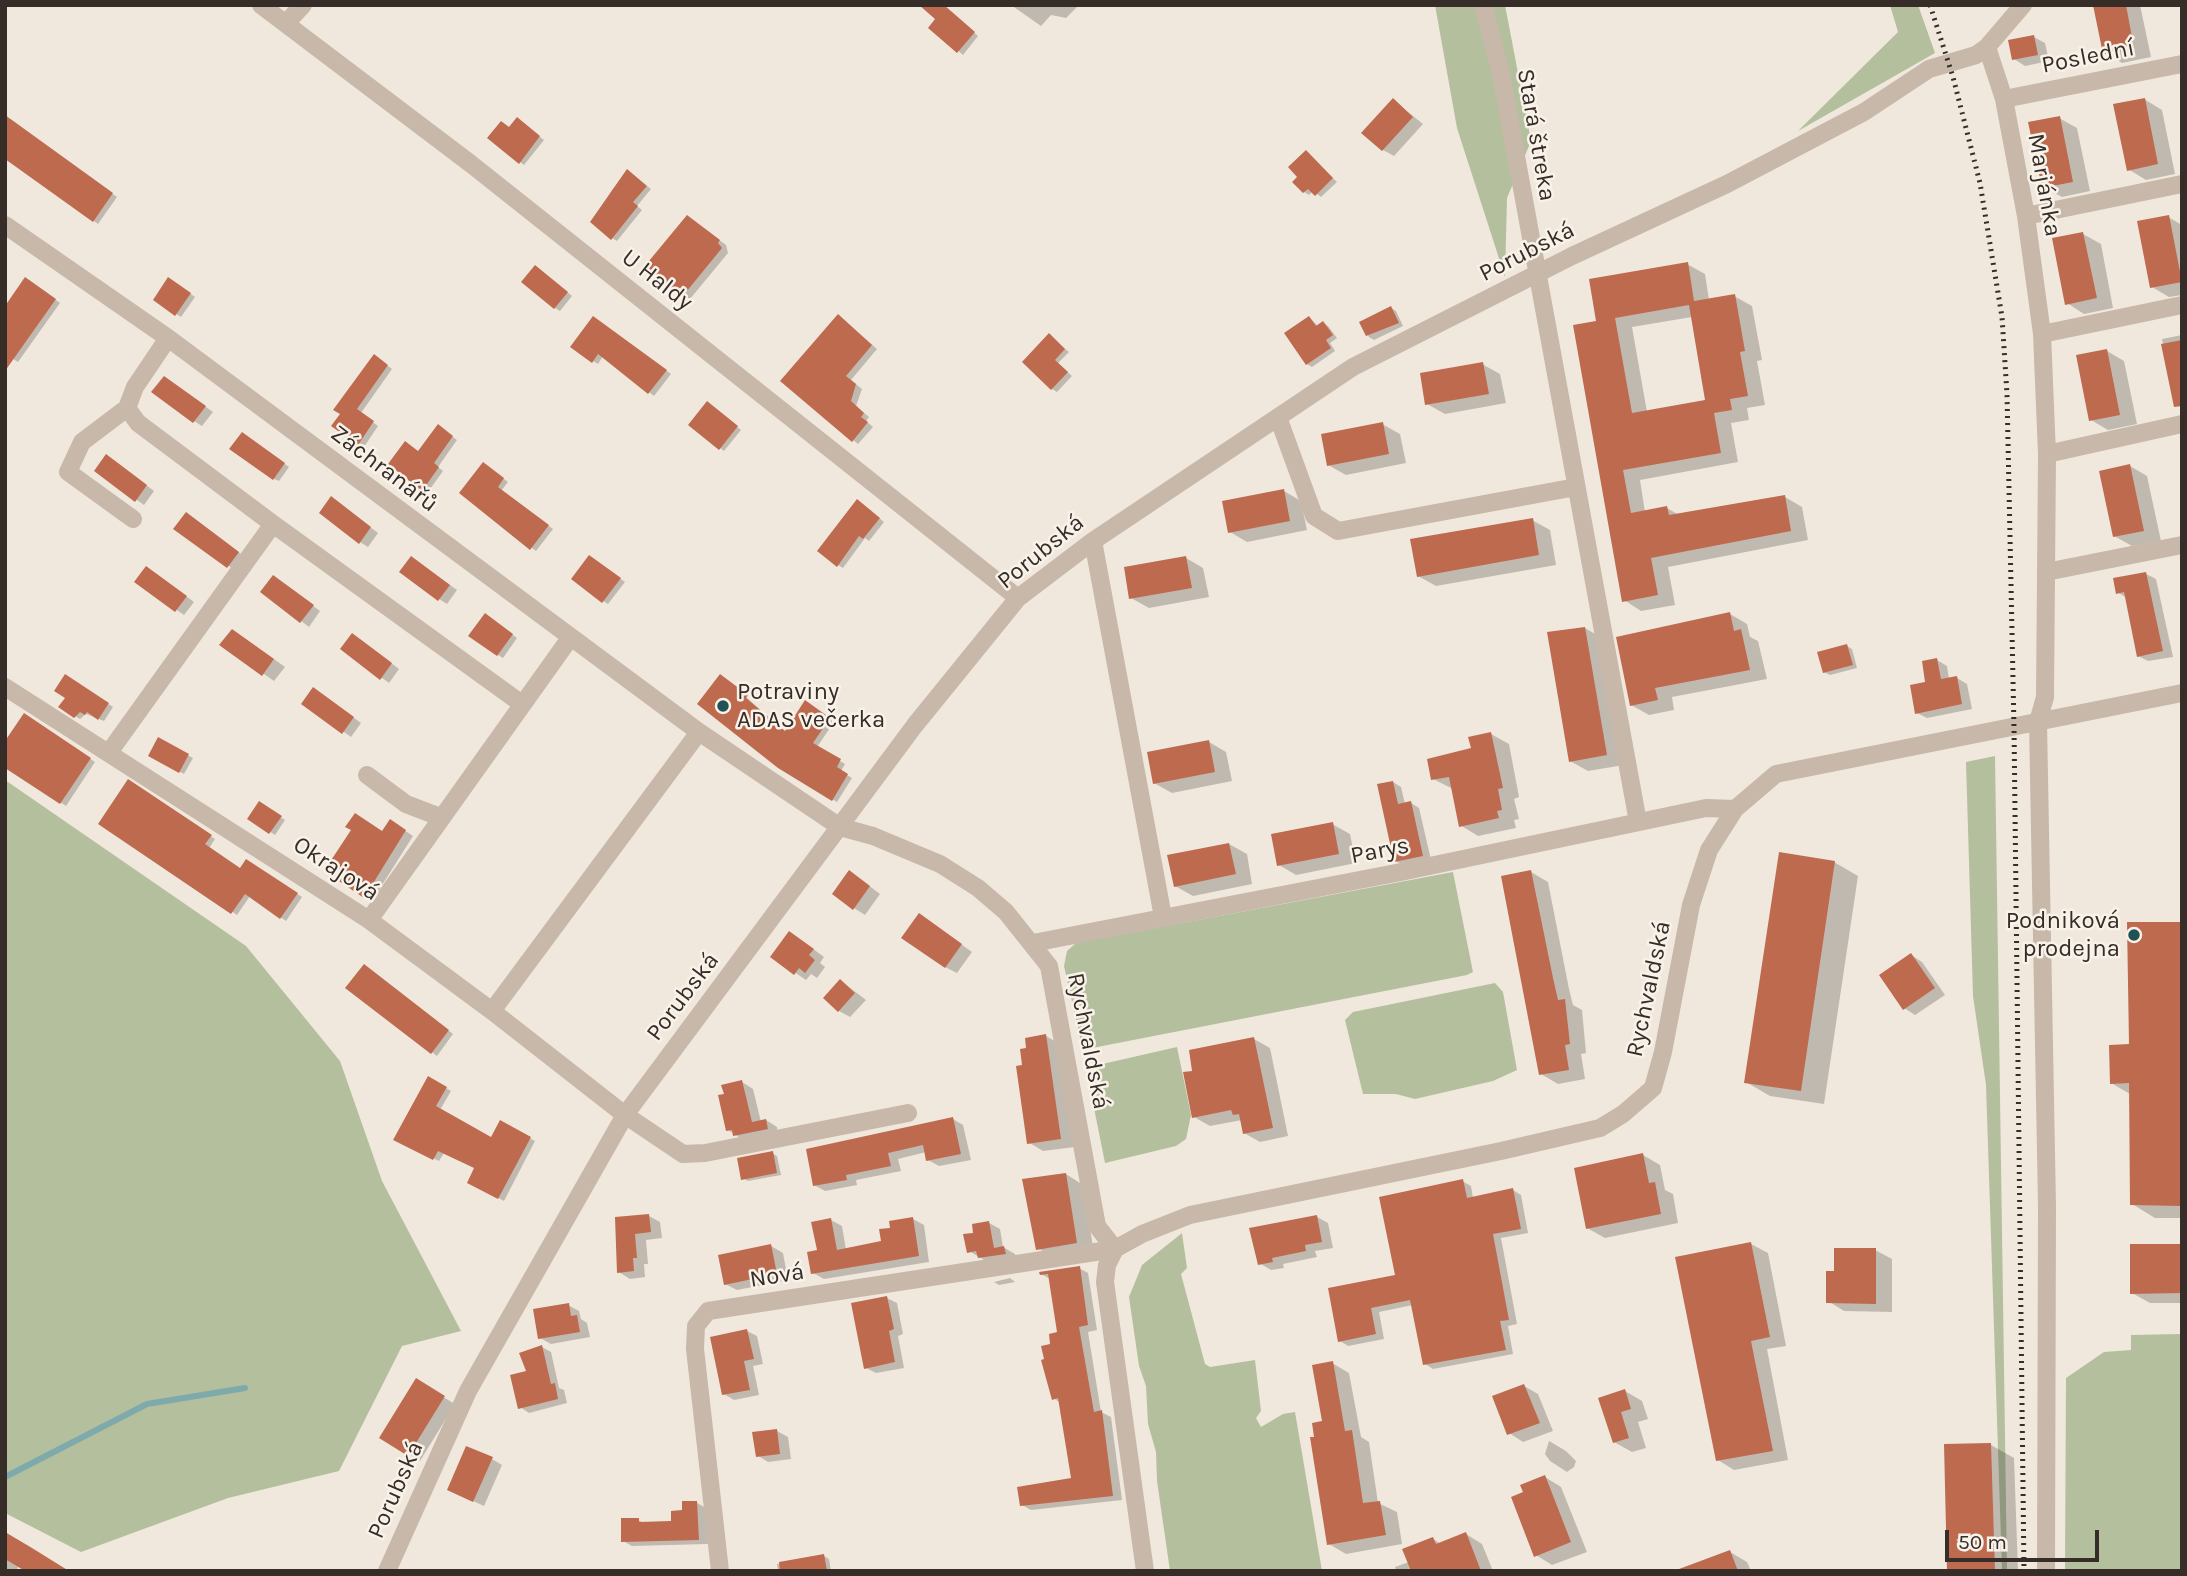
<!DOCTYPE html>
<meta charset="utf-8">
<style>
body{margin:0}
#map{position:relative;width:2187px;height:1576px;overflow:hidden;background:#f1e8dd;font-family:Karla,sans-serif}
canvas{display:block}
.frame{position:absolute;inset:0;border:7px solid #362d29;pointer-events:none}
.scale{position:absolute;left:1945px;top:1530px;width:154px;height:32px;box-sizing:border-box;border:4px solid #362d29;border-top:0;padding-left:9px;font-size:21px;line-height:24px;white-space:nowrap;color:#362d29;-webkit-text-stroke:5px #f8f2e9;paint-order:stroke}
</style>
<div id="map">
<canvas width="2187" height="1576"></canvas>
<div class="frame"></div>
<div class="scale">50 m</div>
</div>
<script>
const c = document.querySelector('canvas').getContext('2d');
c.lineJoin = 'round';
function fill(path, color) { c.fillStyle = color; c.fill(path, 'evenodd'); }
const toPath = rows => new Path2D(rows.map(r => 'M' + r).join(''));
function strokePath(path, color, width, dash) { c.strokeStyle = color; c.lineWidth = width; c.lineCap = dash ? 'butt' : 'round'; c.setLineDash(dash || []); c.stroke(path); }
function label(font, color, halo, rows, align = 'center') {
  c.font = font + ' Karla,sans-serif'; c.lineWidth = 5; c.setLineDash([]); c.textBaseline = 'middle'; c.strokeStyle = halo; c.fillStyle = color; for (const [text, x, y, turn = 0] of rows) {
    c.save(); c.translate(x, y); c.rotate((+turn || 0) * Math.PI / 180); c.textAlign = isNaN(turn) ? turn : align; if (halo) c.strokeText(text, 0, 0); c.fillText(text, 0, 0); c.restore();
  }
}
const green = toPath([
 [1435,5,1505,5,1531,141,1507,198,1505,277,1457,128],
 [1890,5,1918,5,1935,53,1798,131,1898,32],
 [1995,756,2007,1571,2002,1571,1986,1085,1973,996,1966,762],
 [5,780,246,946,340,1061,382,1181,461,1331,402,1346,339,1471,228,1498,81,1552,5,1513],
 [1453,872,1473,972,1467,975,1087,1049,1082,1046,1064,966,1067,951,1076,943],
 [1495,983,1503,992,1517,1070,1493,1081,1415,1099,1396,1094,1363,1094,1345,1020,1353,1012],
 [1177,1047,1191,1115,1186,1139,1176,1146,1105,1163,1087,1073,1098,1065],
 [1182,1233,1187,1268,1181,1274,1205,1364,1210,1367,1255,1360,1261,1411,1256,1418,1261,1427,1283,1414,1295,1412,1322,1571,1170,1571,1157,1481,1156,1452,1148,1424,1146,1386,1139,1366,1129,1297,1142,1265],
 [2182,1334,2182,1571,2065,1571,2066,1378,2104,1352,2131,1350,2131,1335]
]);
const shadow = toPath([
 [1011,5,1079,5,1066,18,1051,15,1041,26],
 [2095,5,2140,5,2151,57,2122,63,2105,52],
 [944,6,978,36,963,55,931,27],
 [2034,37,2045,43,2049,61,2025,66,2014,59],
 [2144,99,2162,110,2175,174,2146,180,2128,169],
 [1393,100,1423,124,1394,156,1383,150],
 [5,116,117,197,98,224,94,221],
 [2059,118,2077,128,2090,191,2062,197,2044,187],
 [522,123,544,140,524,165,520,162,510,128],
 [1306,152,1337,182,1321,197,1313,191,1309,195,1304,192],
 [627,171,651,189,637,206,642,210,617,241,612,238,613,195,610,193],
 [688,217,726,245,728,253,690,299,683,295],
 [2168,217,2182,225,2182,295,2169,297,2152,287],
 [2083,234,2101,244,2113,308,2084,314,2067,303],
 [1687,264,1705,274,1709,300,1734,296,1752,306,1762,360,1757,361,1765,405,1747,408,1749,420,1731,423,1738,462,1640,480,1645,512,1667,508,1679,515,1785,497,1802,507,1808,540,1668,567,1675,605,1641,611,1624,600,1598,322],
 [1692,317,1707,401,1647,412,1632,327],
 [540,270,572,296,560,311,555,308],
 [31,282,60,303,18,362,5,354],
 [174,282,195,297,181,317,176,314],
 [1391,308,1396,311,1403,326,1374,340,1369,337,1361,323],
 [1310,318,1318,326,1323,323,1328,326,1337,338,1330,343,1335,351,1312,367,1307,364],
 [844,320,877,349,851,380,862,389,856,406,869,417,866,421,873,427,858,444,782,381],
 [599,321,671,374,654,396,603,356,598,364,593,361],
 [2182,335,2182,406,2175,403,2162,339],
 [1049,336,1069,352,1058,363,1072,376,1057,392,1052,389],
 [2107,351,2124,361,2137,424,2108,430,2091,420],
 [380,360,392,369,361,413,378,426,364,447,359,444,342,414],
 [1482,364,1500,374,1506,403,1445,414,1427,404],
 [172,383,213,412,202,426,194,421],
 [712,406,741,430,724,451,720,448],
 [1382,424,1400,434,1406,463,1346,475,1328,465],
 [443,430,457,440,438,467,443,471,428,492,390,464,419,453],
 [247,437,289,467,279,481,274,479],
 [115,461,154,491,144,505,97,471],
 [2130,466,2147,476,2161,541,2132,546,2114,536],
 [488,467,508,482,501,491,553,529,536,551,461,493],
 [1284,491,1301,501,1307,530,1247,542,1230,532],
 [339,503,378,533,368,547,360,542],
 [862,504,884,522,869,541,865,538,843,568,838,565],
 [193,518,245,557,236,571,176,529],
 [1532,520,1550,530,1556,565,1436,586,1418,576],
 [412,558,457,590,447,604,439,599],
 [1186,558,1203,568,1209,597,1149,608,1131,598],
 [594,560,625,582,608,604,603,601],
 [155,573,194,602,184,615,137,582],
 [2146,574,2156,579,2173,657,2148,661,2138,656,2127,598,2117,592],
 [281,582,320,611,309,627,263,592],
 [1730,614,1747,624,1750,637,1758,641,1767,679,1672,697,1674,710,1649,715,1631,705],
 [490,618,517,638,503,658,498,655],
 [1585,628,1602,638,1624,765,1588,771,1570,761],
 [243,637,285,667,274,681,222,645],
 [360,639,399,669,389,683,342,649],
 [1847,646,1852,649,1857,668,1830,675,1824,672],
 [1937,660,1947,666,1949,679,1957,678,1967,684,1972,709,1927,718,1917,713],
 [65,676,113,707,104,721,86,714,80,719,60,707,67,698],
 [726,679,786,733,810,706,834,722,817,747,845,764,841,771,852,778,837,802,779,767],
 [322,694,361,723,351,737,304,704],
 [29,718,95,762,66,806,5,765],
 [1491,734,1509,744,1519,797,1514,799,1519,819,1514,820,1516,828,1478,836,1460,825,1453,789,1433,779],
 [159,740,193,758,184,774,150,756],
 [1209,742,1226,752,1232,781,1172,793,1154,783],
 [129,782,215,839,209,848,241,870,247,861,302,897,286,921,250,896,237,915,100,823],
 [1393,782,1401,787,1405,804,1411,803,1419,808,1431,860,1404,865,1395,861],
 [260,804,285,820,275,835,250,819],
 [1332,824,1350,834,1356,863,1296,875,1279,865],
 [398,826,413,836,372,901,365,896,383,833],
 [1229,844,1247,854,1252,884,1193,896,1175,886],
 [1834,862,1858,876,1824,1104,1770,1096,1746,1082],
 [1531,872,1548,882,1569,989,1573,1005,1582,1010,1586,1053,1581,1054,1585,1079,1558,1084,1541,1074],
 [860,879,880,894,865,915,854,908],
 [930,922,972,952,957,973,945,967],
 [2182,924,2182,1218,2155,1218,2132,1204,2130,1094,2111,1083],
 [801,940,824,957,820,963,825,967,817,978,811,974,806,980,772,957],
 [1911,955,1922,962,1945,995,1915,1015,1904,1008],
 [369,969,453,1034,437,1056,348,988],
 [841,981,866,1000,850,1017,839,1011],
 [1046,1036,1061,1045,1075,1147,1043,1151,1028,1142,1024,1067,1028,1050],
 [1254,1039,1270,1048,1288,1136,1260,1142,1244,1133,1242,1120,1210,1126,1194,1117,1194,1072],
 [429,1078,451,1091,440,1110,491,1139,500,1122,535,1141,504,1201,469,1182,476,1168,444,1153,439,1161,395,1139],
 [742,1082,753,1089,761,1122,766,1120,777,1127,778,1135,745,1141,728,1130],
 [953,1119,963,1125,971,1160,939,1166,928,1160,926,1152,898,1159,901,1171,856,1180,857,1185,825,1191,814,1185],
 [772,1153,777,1156,781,1175,748,1181,743,1178],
 [1643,1155,1660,1165,1665,1190,1673,1194,1678,1223,1605,1238,1587,1228],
 [1066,1174,1083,1185,1094,1253,1055,1259,1038,1248],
 [1462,1181,1471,1186,1473,1198,1513,1190,1521,1195,1528,1233,1501,1238,1517,1324,1508,1326,1513,1354,1433,1369,1425,1364,1413,1305,1379,1312,1384,1339,1348,1346,1340,1341,1397,1277],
 [649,1216,660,1222,662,1238,646,1240,648,1264,644,1264,645,1277,630,1279,619,1272,617,1219],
 [1317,1217,1328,1223,1333,1248,1315,1251,1317,1257,1283,1264,1284,1268,1271,1270,1259,1263],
 [913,1219,924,1225,929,1262,824,1279,813,1273,831,1220,842,1226,846,1250,883,1243,892,1230],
 [989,1223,1000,1229,1003,1247,1015,1254,1017,1260,991,1264,969,1251,975,1234],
 [1751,1244,1768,1253,1786,1346,1767,1349,1788,1460,1734,1470,1718,1460],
 [771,1246,783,1253,788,1280,737,1290,725,1284],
 [2182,1246,2182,1303,2150,1303,2132,1293],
 [1875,1250,1892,1259,1892,1312,1844,1311,1828,1301],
 [1079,1268,1088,1273,1097,1330,1088,1332,1101,1412,1111,1417,1122,1500,1031,1510,1022,1505,1073,1479,1061,1403,1053,1398,1052,1346,1059,1334,1050,1279,1041,1274],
 [1010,1278,1015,1282,999,1285,994,1282],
 [887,1298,897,1303,903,1334,898,1336,904,1368,876,1373,866,1368],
 [568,1305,579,1311,581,1319,587,1323,590,1337,551,1344,540,1338],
 [747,1331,757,1336,763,1364,753,1366,759,1395,734,1400,724,1394],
 [542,1347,551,1352,559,1388,564,1390,567,1403,529,1413,520,1407,528,1373],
 [1332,1363,1349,1373,1361,1437,1369,1442,1378,1503,1397,1512,1402,1544,1346,1554,1329,1544,1316,1438,1324,1422],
 [416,1381,455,1404,420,1461,382,1438],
 [1524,1386,1538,1394,1553,1431,1523,1442,1509,1433],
 [1625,1391,1642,1401,1648,1419,1638,1422,1646,1448,1632,1452,1614,1442],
 [777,1431,788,1437,791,1459,768,1462,757,1455],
 [1549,1441,1566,1451,1576,1461,1574,1467,1567,1472,1550,1461,1545,1454],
 [1991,1445,2014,1458,2018,1571,1949,1571],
 [492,1459,502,1465,484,1506,449,1490],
 [1545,1477,1561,1487,1587,1552,1552,1565,1536,1555,1525,1493],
 [697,1503,706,1508,708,1544,632,1546,623,1541,638,1520,644,1523,673,1523],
 [5,1534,19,1565,16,1571,5,1571],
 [1466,1534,1482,1544,1493,1571,1396,1571,1395,1567,1409,1562,1433,1539,1441,1544],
 [1730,1552,1747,1562,1751,1571,1683,1571],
 [824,1556,829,1559,831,1571,778,1571,777,1564]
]);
const stream = toPath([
 [5,1477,147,1404,245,1388]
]);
const building = toPath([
 [919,5,944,5,975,32,957,53,928,28,935,19],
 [2093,5,2126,5,2134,48,2103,54],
 [2034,35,2038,55,2012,60,2008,40],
 [1393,98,1413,117,1382,151,1361,133],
 [2145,98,2158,164,2127,171,2113,104],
 [5,115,113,193,93,222,5,159],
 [2060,116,2073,182,2042,188,2028,122],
 [517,117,540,136,519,164,487,138,501,121,509,127],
 [1306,150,1333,178,1315,196,1308,189,1303,193,1292,182,1297,177,1288,167],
 [627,169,647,186,633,202,638,206,611,240,590,222],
 [687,215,720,240,718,243,722,248,682,297,644,267],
 [2169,215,2182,282,2150,288,2137,221],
 [2083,232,2097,298,2065,305,2052,238],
 [1688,262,1694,301,1735,294,1745,351,1740,352,1748,396,1730,399,1732,410,1714,413,1721,453,1623,470,1631,513,1667,506,1669,515,1785,495,1791,531,1651,558,1658,595,1622,602,1573,325,1596,321,1589,279],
 [1689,305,1705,400,1632,413,1615,318],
 [535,265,568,292,554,309,521,282],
 [25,277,56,299,5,371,5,306],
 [168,277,191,293,175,316,153,300],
 [1391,306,1399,323,1366,336,1359,322],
 [838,314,872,345,846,376,856,384,851,401,864,413,861,417,868,422,852,442,780,381],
 [593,316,667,370,648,394,598,354,592,363,570,347],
 [1309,316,1316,326,1323,321,1333,335,1326,340,1331,348,1306,365,1284,333],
 [1049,333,1065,349,1055,360,1068,372,1051,390,1022,362],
 [2182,340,2182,406,2174,407,2161,344],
 [2107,349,2120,415,2089,421,2076,355],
 [374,354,388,365,357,409,374,421,358,445,331,426,340,414,333,410],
 [1483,362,1489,394,1425,405,1420,373],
 [164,376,206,406,193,423,151,392],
 [707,401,738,426,719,450,688,425],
 [1383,422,1389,454,1327,466,1321,434],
 [438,424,453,436,434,463,439,467,422,491,388,464,405,441,418,451],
 [242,432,285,463,273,480,229,449],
 [106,454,147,485,135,502,94,471],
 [483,462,504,478,498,487,549,525,530,550,459,493],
 [2130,464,2144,531,2113,537,2099,471],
 [1284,489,1290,521,1228,533,1222,501],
 [331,496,371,527,359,544,319,513],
 [857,499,880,518,863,539,859,536,837,567,817,551],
 [186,512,239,552,227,568,173,529],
 [1533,518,1539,555,1417,577,1410,539],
 [589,555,621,578,602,603,571,579],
 [411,556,450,585,438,601,399,572],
 [1186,556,1192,588,1129,599,1124,567],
 [146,566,187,596,175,612,134,582],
 [2146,572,2163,651,2137,657,2124,592,2116,594,2113,578],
 [273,575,314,605,300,623,260,592],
 [1730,612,1734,631,1741,629,1750,670,1655,688,1658,700,1630,706,1616,637],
 [485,613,513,634,497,656,468,636],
 [1585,627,1607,755,1569,762,1547,632],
 [232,629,274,659,262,676,219,645],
 [352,633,392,663,380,680,340,649],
 [1847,644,1853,665,1823,673,1817,652],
 [1937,658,1941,679,1957,676,1962,704,1915,714,1910,685,1925,682,1922,661],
 [65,674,109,703,98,720,87,712,85,715,80,712,74,718,58,707,65,698,54,691],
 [720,674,748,695,746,698,785,731,805,700,830,718,813,743,841,759,837,767,848,774,832,801,778,768,697,704],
 [313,687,354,717,342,734,301,704],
 [24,713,91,758,60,804,5,768,5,741],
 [1491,732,1503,788,1498,789,1502,810,1497,811,1499,818,1459,827,1449,777,1431,780,1427,759,1471,748,1468,737],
 [158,737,189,754,179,773,148,756],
 [1209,740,1215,772,1153,784,1147,752],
 [128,779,212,835,205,844,240,868,246,859,298,893,280,919,245,894,231,914,98,824],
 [1393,781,1398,804,1411,801,1423,856,1394,862,1377,784],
 [259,801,282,816,269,834,247,819],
 [355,813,382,831,390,819,406,830,364,898,324,871,351,830,345,827],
 [1333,822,1339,854,1277,866,1271,834],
 [1229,843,1236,874,1174,887,1167,855],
 [1779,852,1835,861,1801,1091,1744,1083],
 [849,870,870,886,853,910,832,894],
 [1531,870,1553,978,1558,1000,1565,999,1570,1044,1565,1045,1569,1070,1539,1075,1501,876],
 [919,913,962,944,945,968,901,938],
 [2127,922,2182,922,2182,1206,2130,1205,2129,1083,2110,1084,2109,1045,2129,1044],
 [789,931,814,949,809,955,815,960,805,973,799,968,794,975,770,957],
 [1911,953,1935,988,1903,1010,1879,975],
 [364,964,449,1030,431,1054,345,988],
 [840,979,855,993,838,1012,823,998],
 [1046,1034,1061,1139,1027,1144,1016,1066,1022,1065,1020,1049,1026,1048,1025,1038],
 [1254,1037,1273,1128,1243,1134,1239,1114,1233,1115,1231,1110,1192,1118,1183,1072,1192,1071,1189,1050],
 [428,1076,447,1087,436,1106,491,1137,500,1120,531,1137,498,1199,467,1183,474,1168,438,1151,433,1160,393,1140],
 [742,1080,752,1122,766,1119,768,1129,733,1136,732,1130,726,1131,718,1095,724,1094,721,1085],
 [953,1117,961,1154,926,1161,923,1145,888,1153,891,1166,846,1175,847,1180,813,1186,806,1149],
 [773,1151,777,1173,741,1180,737,1158],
 [1643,1153,1649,1183,1655,1182,1661,1214,1586,1229,1574,1168],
 [1066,1173,1077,1243,1036,1250,1022,1179],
 [1463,1179,1467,1198,1513,1188,1521,1229,1493,1234,1509,1320,1500,1321,1506,1350,1423,1365,1410,1300,1371,1308,1376,1334,1338,1342,1328,1288,1395,1275,1379,1197],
 [649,1214,651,1232,635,1234,637,1258,633,1258,634,1271,617,1273,615,1217],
 [1317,1215,1322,1242,1305,1245,1306,1251,1272,1258,1273,1262,1258,1265,1249,1228],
 [913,1217,919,1256,811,1274,807,1252,817,1250,811,1222,831,1218,837,1250,881,1241,879,1229,890,1228,889,1221],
 [989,1221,994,1248,1004,1246,1006,1254,978,1258,976,1251,967,1253,963,1234,973,1233,972,1224],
 [1751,1242,1770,1337,1751,1341,1773,1451,1716,1461,1675,1257],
 [771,1244,777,1274,724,1285,718,1255],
 [2130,1244,2182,1244,2182,1293,2130,1294],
 [1834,1248,1876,1248,1876,1304,1826,1303,1826,1271,1834,1271],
 [1080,1266,1088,1325,1079,1327,1094,1412,1102,1410,1113,1496,1020,1506,1017,1487,1071,1478,1058,1398,1052,1400,1041,1360,1044,1359,1041,1346,1050,1344,1049,1334,1057,1332,1048,1274,1040,1275,1039,1272],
 [887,1296,894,1329,889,1331,895,1362,864,1369,851,1303],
 [569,1303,571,1316,577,1315,580,1332,538,1339,533,1309],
 [747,1329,754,1359,744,1361,750,1390,722,1395,710,1337],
 [542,1345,551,1384,555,1383,558,1399,518,1409,510,1375,526,1371,519,1353],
 [1333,1361,1345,1431,1352,1430,1363,1503,1380,1501,1386,1535,1327,1545,1310,1437,1314,1437,1312,1423,1322,1421,1312,1365],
 [416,1378,445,1396,408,1456,379,1438],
 [1524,1384,1540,1423,1507,1435,1492,1396],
 [1625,1389,1631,1409,1621,1412,1629,1438,1613,1443,1598,1398],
 [777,1429,780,1454,756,1457,752,1432],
 [1991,1443,1995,1571,1947,1571,1944,1444],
 [466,1446,493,1457,473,1502,447,1490],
 [1545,1475,1571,1542,1534,1557,1511,1497,1523,1492,1520,1485],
 [682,1501,697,1501,699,1540,621,1542,621,1518,639,1518,639,1522,671,1521,671,1511,682,1510],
 [5,1532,32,1548,69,1571,25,1571,5,1559],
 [1466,1532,1481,1571,1411,1571,1402,1549,1433,1537,1436,1544],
 [1730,1550,1738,1571,1679,1571,1679,1569],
 [824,1554,827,1571,780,1571,779,1562]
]);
const minor = toPath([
 [261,5,471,164,1018,598],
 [1483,5,1501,74,1638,822],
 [286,23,303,5],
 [1987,47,2004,99,2026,216,2042,334,2047,454,2045,697,2038,722,2047,1207,2046,1571],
 [2004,99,2182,64],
 [2026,216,2182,184],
 [5,225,168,338,699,732,840,827,873,836,940,864,978,888,1006,912,1049,966,1097,1226,1115,1249,708,1311,696,1326,695,1349,720,1571],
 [2042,334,2182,305],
 [168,338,135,387,127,408,138,423,273,524,522,704],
 [127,408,82,442,68,472,133,519],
 [1278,417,1314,516,1338,531,1576,487],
 [2047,454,2182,424],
 [1093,541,1163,917],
 [2046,572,2182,545],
 [5,687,369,920,492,1011,625,1115,683,1154,705,1153,908,1113],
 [110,751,273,524],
 [367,775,406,804,440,817],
 [369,920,570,638],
 [1033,943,1401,872,1706,808,1735,809],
 [492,1011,699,732],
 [387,1571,468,1391,625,1115,915,725,1018,598,1093,541,1353,367,1572,256,1727,184,1864,112,1929,69,1976,55,1987,47,2023,5],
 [1145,1571,1105,1282,1107,1265,1115,1249,1142,1234,1190,1215,1501,1151,1600,1128,1623,1114,1653,1088,1663,1052,1691,905,1709,850,1735,809,1776,774,2182,693]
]);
const rail = toPath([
 [1930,5,1953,77,1980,183,2002,317,2007,394,2014,727,2024,1571]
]);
const markers = [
 [723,706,7,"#215155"],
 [2134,935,7,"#215155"]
];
const streetNames = [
 ["Poslední",2088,57,-11],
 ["Stará štreka",1536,135,80],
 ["Marjánka",2044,185,80],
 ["Porubská",1527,252,-27],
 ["U Haldy",657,280,38],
 ["Záchranářů",384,469,37],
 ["Porubská",1041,552,-39],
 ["Parys",1380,851,-11],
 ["Okrajová",336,869,33],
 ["Rychvaldská",1649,989,-78],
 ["Porubská",683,997,-53],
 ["Rychvaldská",1088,1041,79],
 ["Nová",777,1276,-9],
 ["Porubská",396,1490,-66]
];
const poiNames = [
 ["Potraviny",737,692],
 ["ADAS večerka",737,720],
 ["Podniková",2120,921,"right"],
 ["prodejna",2120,949,"right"]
];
fill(green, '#b4bf9e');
fill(shadow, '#0003');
strokePath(stream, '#7eaaac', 6);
fill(building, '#bd6a4f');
strokePath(minor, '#c8b8aa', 18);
strokePath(rail, '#362d29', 5, [2, 5]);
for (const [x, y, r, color] of markers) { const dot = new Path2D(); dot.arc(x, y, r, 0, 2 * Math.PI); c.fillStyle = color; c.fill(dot); strokePath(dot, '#f8f2e9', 2.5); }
label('24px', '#362d29', '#f8f2e9', streetNames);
label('24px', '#362d29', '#f8f2e9', poiNames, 'left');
</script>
